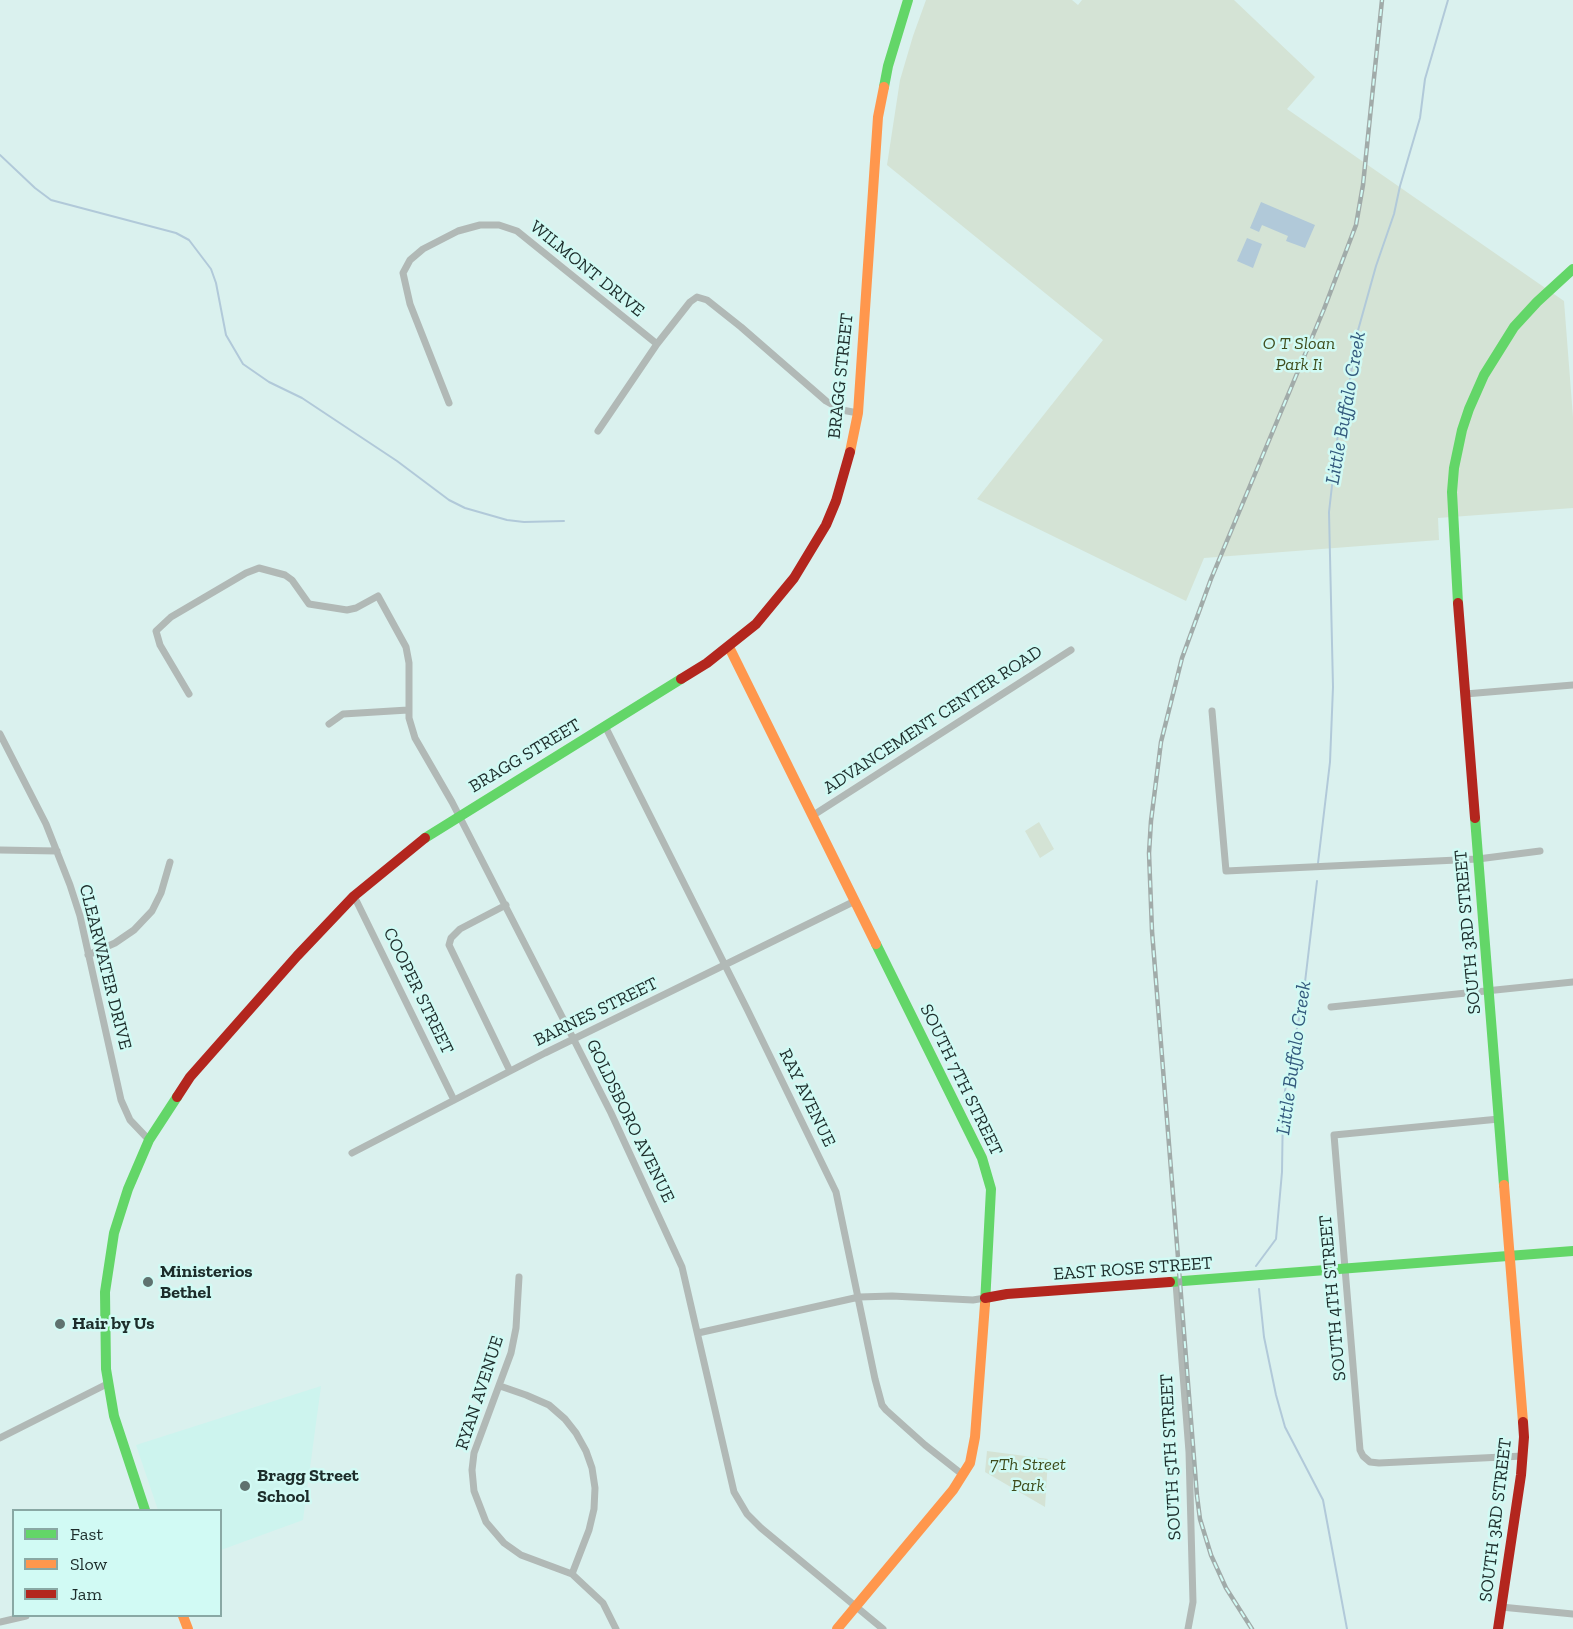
<!DOCTYPE html>
<style>
body{margin:0}
#map{position:relative;width:1573px;height:1629px;overflow:hidden;background:#daf1ee;font-family:"Zilla Slab",serif}
canvas{display:block}
.legend{position:absolute;left:12px;top:1509px;width:210px;height:108px;box-sizing:border-box;background:#d1faf4;border:2px solid #89a8a4;margin:0;padding:8px 10px;list-style:none;font-size:18px;color:#1d2d2b}
.legend li{display:flex;align-items:center;gap:12px;height:30px}
.legend b{width:30px;border:2px solid #89a8a4}
</style>
<div id="map">
<canvas width="1573" height="1629"></canvas>
<ul class="legend">
<li><b style="height:8px;background:#63d668"></b>Fast</li>
<li><b style="height:8px;background:#ff974d"></b>Slow</li>
<li><b style="height:8px;background:#b3261e"></b>Jam</li>
</ul>
</div>
<script>
const c = document.querySelector('canvas').getContext('2d');
c.lineJoin = 'round';
function fill(path, color) { c.fillStyle = color; c.fill(path, 'evenodd'); }
const toPath = rows => new Path2D(rows.map(r => 'M' + r).join(''));
function strokePath(path, color, width, dash) { c.strokeStyle = color; c.lineWidth = width; c.lineCap = dash ? 'butt' : 'round'; c.setLineDash(dash || []); c.stroke(path); }
function label(font, color, halo, rows, align = 'center') {
  c.font = font + ' "Zilla Slab",serif'; c.lineWidth = 5; c.setLineDash([]); c.textBaseline = 'middle'; c.strokeStyle = halo; c.fillStyle = color; for (const [text, x, y, turn = 0] of rows) {
    c.save(); c.translate(x, y); c.rotate((+turn || 0) * Math.PI / 180); c.textAlign = isNaN(turn) ? turn : align; if (halo) c.strokeText(text, 0, 0); c.fillText(text, 0, 0); c.restore();
  }
}
const built = toPath([
 [321,1386,303,1520,221,1550,220,1510,158,1510,136,1445]
]);
const green = toPath([
 [926,0,1072,0,1078,5,1082,0,1234,0,1315,77,1287,109,1564,301,1573,417,1573,508,1438,518,1439,540,1204,558,1186,601,977,499,1103,340,887,165,900,80,913,36],
 [1039,822,1054,849,1040,858,1025,831],
 [987,1451,1048,1459,1045,1507,985,1472]
]);
const water = toPath([
 [1261,202,1315,225,1305,248,1286,241,1288,236,1262,225,1259,232,1250,228],
 [1247,238,1262,244,1253,268,1237,261]
]);
const stream = toPath([
 [0,155,35,188,51,200,176,233,189,240,211,269,216,283,226,335,243,364,269,382,302,398,397,461,449,500,465,508,507,520,524,522,564,521],
 [1318,863,1330,762,1333,687,1329,512,1339,424,1348,393,1357,334,1376,266,1394,214,1400,186,1420,118,1425,79,1448,0],
 [1256,1266,1276,1239,1282,1172,1283,1105,1287,1077,1303,999,1317,881],
 [1259,1289,1264,1337,1276,1395,1285,1427,1323,1500,1347,1629]
]);
const street = toPath([
 [449,403,410,304,403,273,410,260,423,249,458,231,480,225,499,225,517,231,657,344],
 [598,431,657,344,690,302,697,297,707,300,741,327,826,401,842,410,858,413],
 [189,694,160,645,156,631,171,617,246,573,259,568,285,575,292,580,309,604,347,610,356,608,378,596,406,647,409,663,409,718,415,738,452,802,574,1040,611,1113,682,1267,734,1492,747,1514,761,1528,883,1629],
 [1465,694,1573,685],
 [1212,711,1226,871,1478,859,1540,851],
 [329,724,343,714,408,710],
 [605,726,747,1009,836,1192,875,1379,882,1405,886,1410,925,1445,963,1475],
 [0,734,46,824,70,885,80,916,121,1100,130,1120,149,1140],
 [812,816,1071,650],
 [0,850,57,851],
 [354,896,454,1100],
 [506,905,460,929,451,938,449,945,510,1071],
 [88,955,115,943,134,930,152,911,161,893,170,862],
 [1331,1007,1573,982],
 [1499,1119,1334,1135,1360,1450,1363,1456,1370,1462,1379,1463,1523,1456],
 [352,1153,545,1053,855,901],
 [519,1277,516,1328,511,1353,474,1453,472,1470,474,1491,486,1522,504,1543,521,1555,572,1574,603,1603,616,1629],
 [1176,1283,1189,1452,1193,1602,1188,1629],
 [698,1333,859,1297,892,1296,973,1300,985,1298],
 [500,1386,526,1395,549,1405,565,1419,576,1433,586,1451,592,1468,595,1488,594,1509,589,1530,572,1574],
 [0,1438,107,1384],
 [1501,1607,1573,1614],
 [0,1622,26,1616]
]);
const fast = toPath([
 [884,87,888,66,908,0],
 [1458,603,1452,492,1454,468,1462,430,1469,409,1484,375,1514,327,1537,302,1573,269],
 [1475,818,1504,1185],
 [425,838,681,679],
 [876,944,982,1158,991,1189,985,1304],
 [1170,1282,1573,1251],
 [145,1510,114,1416,106,1369,105,1292,114,1233,128,1189,149,1140,177,1097]
]);
const slow = toPath([
 [850,452,858,413,878,117,884,87],
 [729,647,876,944],
 [1504,1185,1523,1422],
 [183,1616,188,1629],
 [837,1629,953,1490,970,1463,975,1437,985,1304]
]);
const jam = toPath([
 [1458,603,1475,818],
 [681,679,707,663,756,624,794,578,826,525,836,501,850,452],
 [177,1097,190,1077,297,956,354,896,425,838],
 [985,1298,1007,1294,1170,1282],
 [1498,1629,1521,1475,1524,1437,1523,1422]
]);
const rail = toPath([
 [1252,1629,1226,1588,1211,1555,1200,1519,1197,1496,1152,931,1149,853,1151,821,1161,742,1182,658,1211,579,1324,309,1356,225,1363,185,1382,0]
]);
const markers = [
 [148,1282,6,"#5f726f"],
 [60,1324,6,"#5f726f"],
 [245,1486,6,"#5f726f"]
];
const streetNames = [
 ["WILMONT DRIVE",587,269,39],
 ["BRAGG STREET",841,376,-84],
 ["ADVANCEMENT CENTER ROAD",933,720,-33],
 ["BRAGG STREET",525,756,-31],
 ["SOUTH 3RD STREET",1468,932,-95],
 ["CLEARWATER DRIVE",105,967,76],
 ["COOPER STREET",418,991,64],
 ["BARNES STREET",596,1012,-26],
 ["SOUTH 7TH STREET",961,1080,64],
 ["RAY AVENUE",807,1098,64],
 ["GOLDSBORO AVENUE",630,1121,64],
 ["EAST ROSE STREET",1133,1269,-4],
 ["SOUTH 4TH STREET",1333,1298,-95],
 ["RYAN AVENUE",480,1393,-72],
 ["SOUTH 5TH STREET",1171,1457,-93],
 ["SOUTH 3RD STREET",1496,1520,-83]
];
const parkNames = [
 ["O T Sloan",1299,344],
 ["Park Ii",1299,365],
 ["7Th Street",1028,1465],
 ["Park",1028,1486]
];
const poiNames = [
 ["Ministerios",160,1272],
 ["Bethel",160,1293],
 ["Hair by Us",72,1324],
 ["Bragg Street",257,1476],
 ["School",257,1497]
];
const waterNames = [
 ["Little Buffalo Creek",1346,408,-80],
 ["Little Buffalo Creek",1294,1058,-82]
];
fill(built, '#cdf4ee');
fill(green, '#d4e3d5');
fill(water, '#b1c9d9');
strokePath(stream, '#b1c9d9', 2);
strokePath(street, '#b1b9b6', 7);
strokePath(fast, '#63d668', 10);
strokePath(slow, '#ff974d', 10);
strokePath(jam, '#b3261e', 10);
strokePath(rail, '#a1aba9', 4.5);
strokePath(rail, '#d1faf4', 2, [7]);
for (const [x, y, r, color] of markers) { const dot = new Path2D(); dot.arc(x, y, r, 0, 2 * Math.PI); c.fillStyle = color; c.fill(dot); strokePath(dot, '#d1faf4', 2); }
label('18px', '#1d2d2b', '#d1faf4', streetNames);
label('italic 18px', '#3f4d1d', '#d1faf4', parkNames);
label('bold 18px', '#1d2d2b', '#d1faf4', poiNames, 'left');
label('italic 20px', '#335a7d', '#d1faf4', waterNames);
</script>
